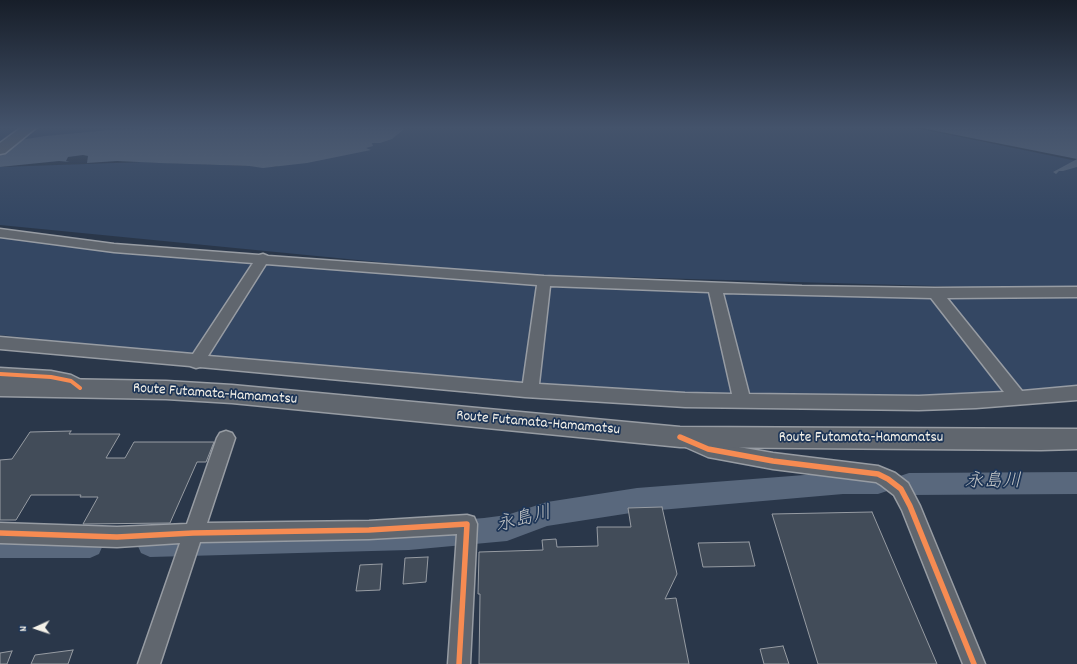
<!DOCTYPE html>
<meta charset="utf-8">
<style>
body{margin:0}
#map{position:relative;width:1077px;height:664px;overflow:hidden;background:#2a374a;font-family:Dekko,sans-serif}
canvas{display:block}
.north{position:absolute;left:16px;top:608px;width:40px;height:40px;-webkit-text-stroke:3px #1d3557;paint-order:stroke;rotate:267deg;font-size:11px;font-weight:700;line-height:16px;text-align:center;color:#f4f1e8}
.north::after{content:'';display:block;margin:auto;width:14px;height:18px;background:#f4f1e8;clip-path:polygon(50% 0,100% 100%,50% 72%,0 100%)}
</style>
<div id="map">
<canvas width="1077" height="664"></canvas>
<div class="north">N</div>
</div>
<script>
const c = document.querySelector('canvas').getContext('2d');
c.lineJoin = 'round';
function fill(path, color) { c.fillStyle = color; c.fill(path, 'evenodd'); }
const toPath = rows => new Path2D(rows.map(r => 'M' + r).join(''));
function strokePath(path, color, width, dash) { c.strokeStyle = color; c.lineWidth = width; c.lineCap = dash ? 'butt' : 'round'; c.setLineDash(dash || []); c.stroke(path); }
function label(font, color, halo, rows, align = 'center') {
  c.font = font + ' Dekko,"Klee One",sans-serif'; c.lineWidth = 3.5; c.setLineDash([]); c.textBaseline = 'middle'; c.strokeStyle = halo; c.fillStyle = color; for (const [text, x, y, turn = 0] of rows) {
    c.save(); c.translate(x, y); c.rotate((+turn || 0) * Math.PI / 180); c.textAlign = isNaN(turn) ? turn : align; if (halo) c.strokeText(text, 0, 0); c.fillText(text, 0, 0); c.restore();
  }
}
const green = toPath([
 [0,127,165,127,29,150,0,149],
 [395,127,912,127,1077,161,1077,290,514,274,747,290,1077,291,1077,392,919,403,423,381,0,335,0,233,310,262,480,272,0,225,0,167,143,162,275,167]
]);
const water = toPath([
 [167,127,401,127,404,129,392,139,380,143,372,143,373,146,366,148,371,150,307,163,263,168,249,166,159,163,117,161,87,163,88,156,83,155,68,157,66,161,70,162,59,161,0,167,0,143,45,136,110,130],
 [916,127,1077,127,1077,167,1063,171,1059,171,1056,174,1053,172,1077,159]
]);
const river = toPath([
 [843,472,878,472,887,475,890,483,887,491,878,494,843,494,637,512,547,526,507,541,409,550,150,557,141,553,137,544,141,535,150,531,409,524,484,518,507,515,547,502,637,488,843,472],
 [1077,472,1077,494,909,495,900,492,897,484,900,476,909,473,1077,472],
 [0,532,90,532,99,536,103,545,99,554,90,558,0,558,0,532]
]);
const building = toPath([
 [71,431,69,434,120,434,106,458,125,458,134,442,214,442,206,462,197,462,170,523,83,524,98,497,80,497,81,495,31,495,16,520,0,520,0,460,12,459,30,432,71,431],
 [662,507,677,574,665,599,676,598,689,664,479,664,480,594,478,594,479,552,543,550,542,540,556,539,557,547,598,546,597,527,631,527,628,508,662,507],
 [872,512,937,664,818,664,772,514,872,512],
 [749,542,755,566,703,567,698,543,749,542],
 [428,557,426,582,403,584,405,558,428,557],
 [382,564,380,590,356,591,360,565,382,564],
 [783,646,789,664,764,664,760,649,783,646],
 [73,650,68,664,31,664,35,655,73,650],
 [12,651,7,664,0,664,0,653,12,651]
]);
const minor = toPath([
 [0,229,114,244,259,255,263,254,268,256,544,276,802,286,935,288,1077,287,1077,297,947,298,1022,391,1077,386,1077,400,976,408,919,410,685,407,525,397,200,367,196,368,190,366,0,349,0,337,193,354,253,263,114,252,0,237,0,229],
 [266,264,537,285,523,383,208,356,266,264],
 [550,286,709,292,732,394,685,393,539,384,550,286],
 [723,293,931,298,1004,392,919,396,749,394,723,293],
 [0,368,51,371,71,375,85,382,87,387,85,392,79,393,67,386,51,383,0,380,0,368],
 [226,431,232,433,235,438,207,523,369,521,467,515,474,517,477,524,470,664,448,664,457,534,369,539,200,542,160,664,138,664,180,543,117,547,0,543,0,523,117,527,187,524,217,438,220,433,226,431],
 [687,432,710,442,773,453,878,466,895,473,908,483,920,506,985,664,963,664,902,510,894,495,881,485,876,482,773,469,708,457,681,445,678,440,681,435,687,432]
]);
const major = toPath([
 [22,127,37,127,5,153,0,154,0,143,22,127],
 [0,378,166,381,232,385,680,427,1077,429,1077,449,1041,450,680,447,232,403,166,399,0,396,0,378]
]);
const cyclewayFar1 = toPath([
 [0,374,51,377,71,381,80,388]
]);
const cycleway = toPath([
 [680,437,708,449,773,461,878,474,888,479,901,489,910,506,974,664],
 [0,533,117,537,193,533,369,530,467,524,459,664]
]);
const streetNames = [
 ["Route Futamata-Hamamatsu",215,395,4],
 ["Route Futamata-Hamamatsu",538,424,5],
 ["Route Futamata-Hamamatsu",861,439]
];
const nearWaternames = [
 ["永島川",993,483],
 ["永島川",524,521,-14]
];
fill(green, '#344763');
fill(water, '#59687d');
fill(river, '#59687d');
fill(building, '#424c59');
strokePath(building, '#979ca3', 1);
strokePath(minor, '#979ca3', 3);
strokePath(major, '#979ca3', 3);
fill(minor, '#60666e');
fill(major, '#60666e');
strokePath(cyclewayFar1, '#f68b52', 4);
strokePath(cycleway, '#f68b52', 5.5);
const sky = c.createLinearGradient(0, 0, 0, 220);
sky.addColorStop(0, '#171e29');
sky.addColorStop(0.58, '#44536b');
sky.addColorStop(1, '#44536b00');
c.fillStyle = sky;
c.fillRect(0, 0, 1077, 220);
label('15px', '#f4f1e8', '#1d3557', streetNames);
label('italic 19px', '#c0c3c4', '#1d3557', nearWaternames);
</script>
